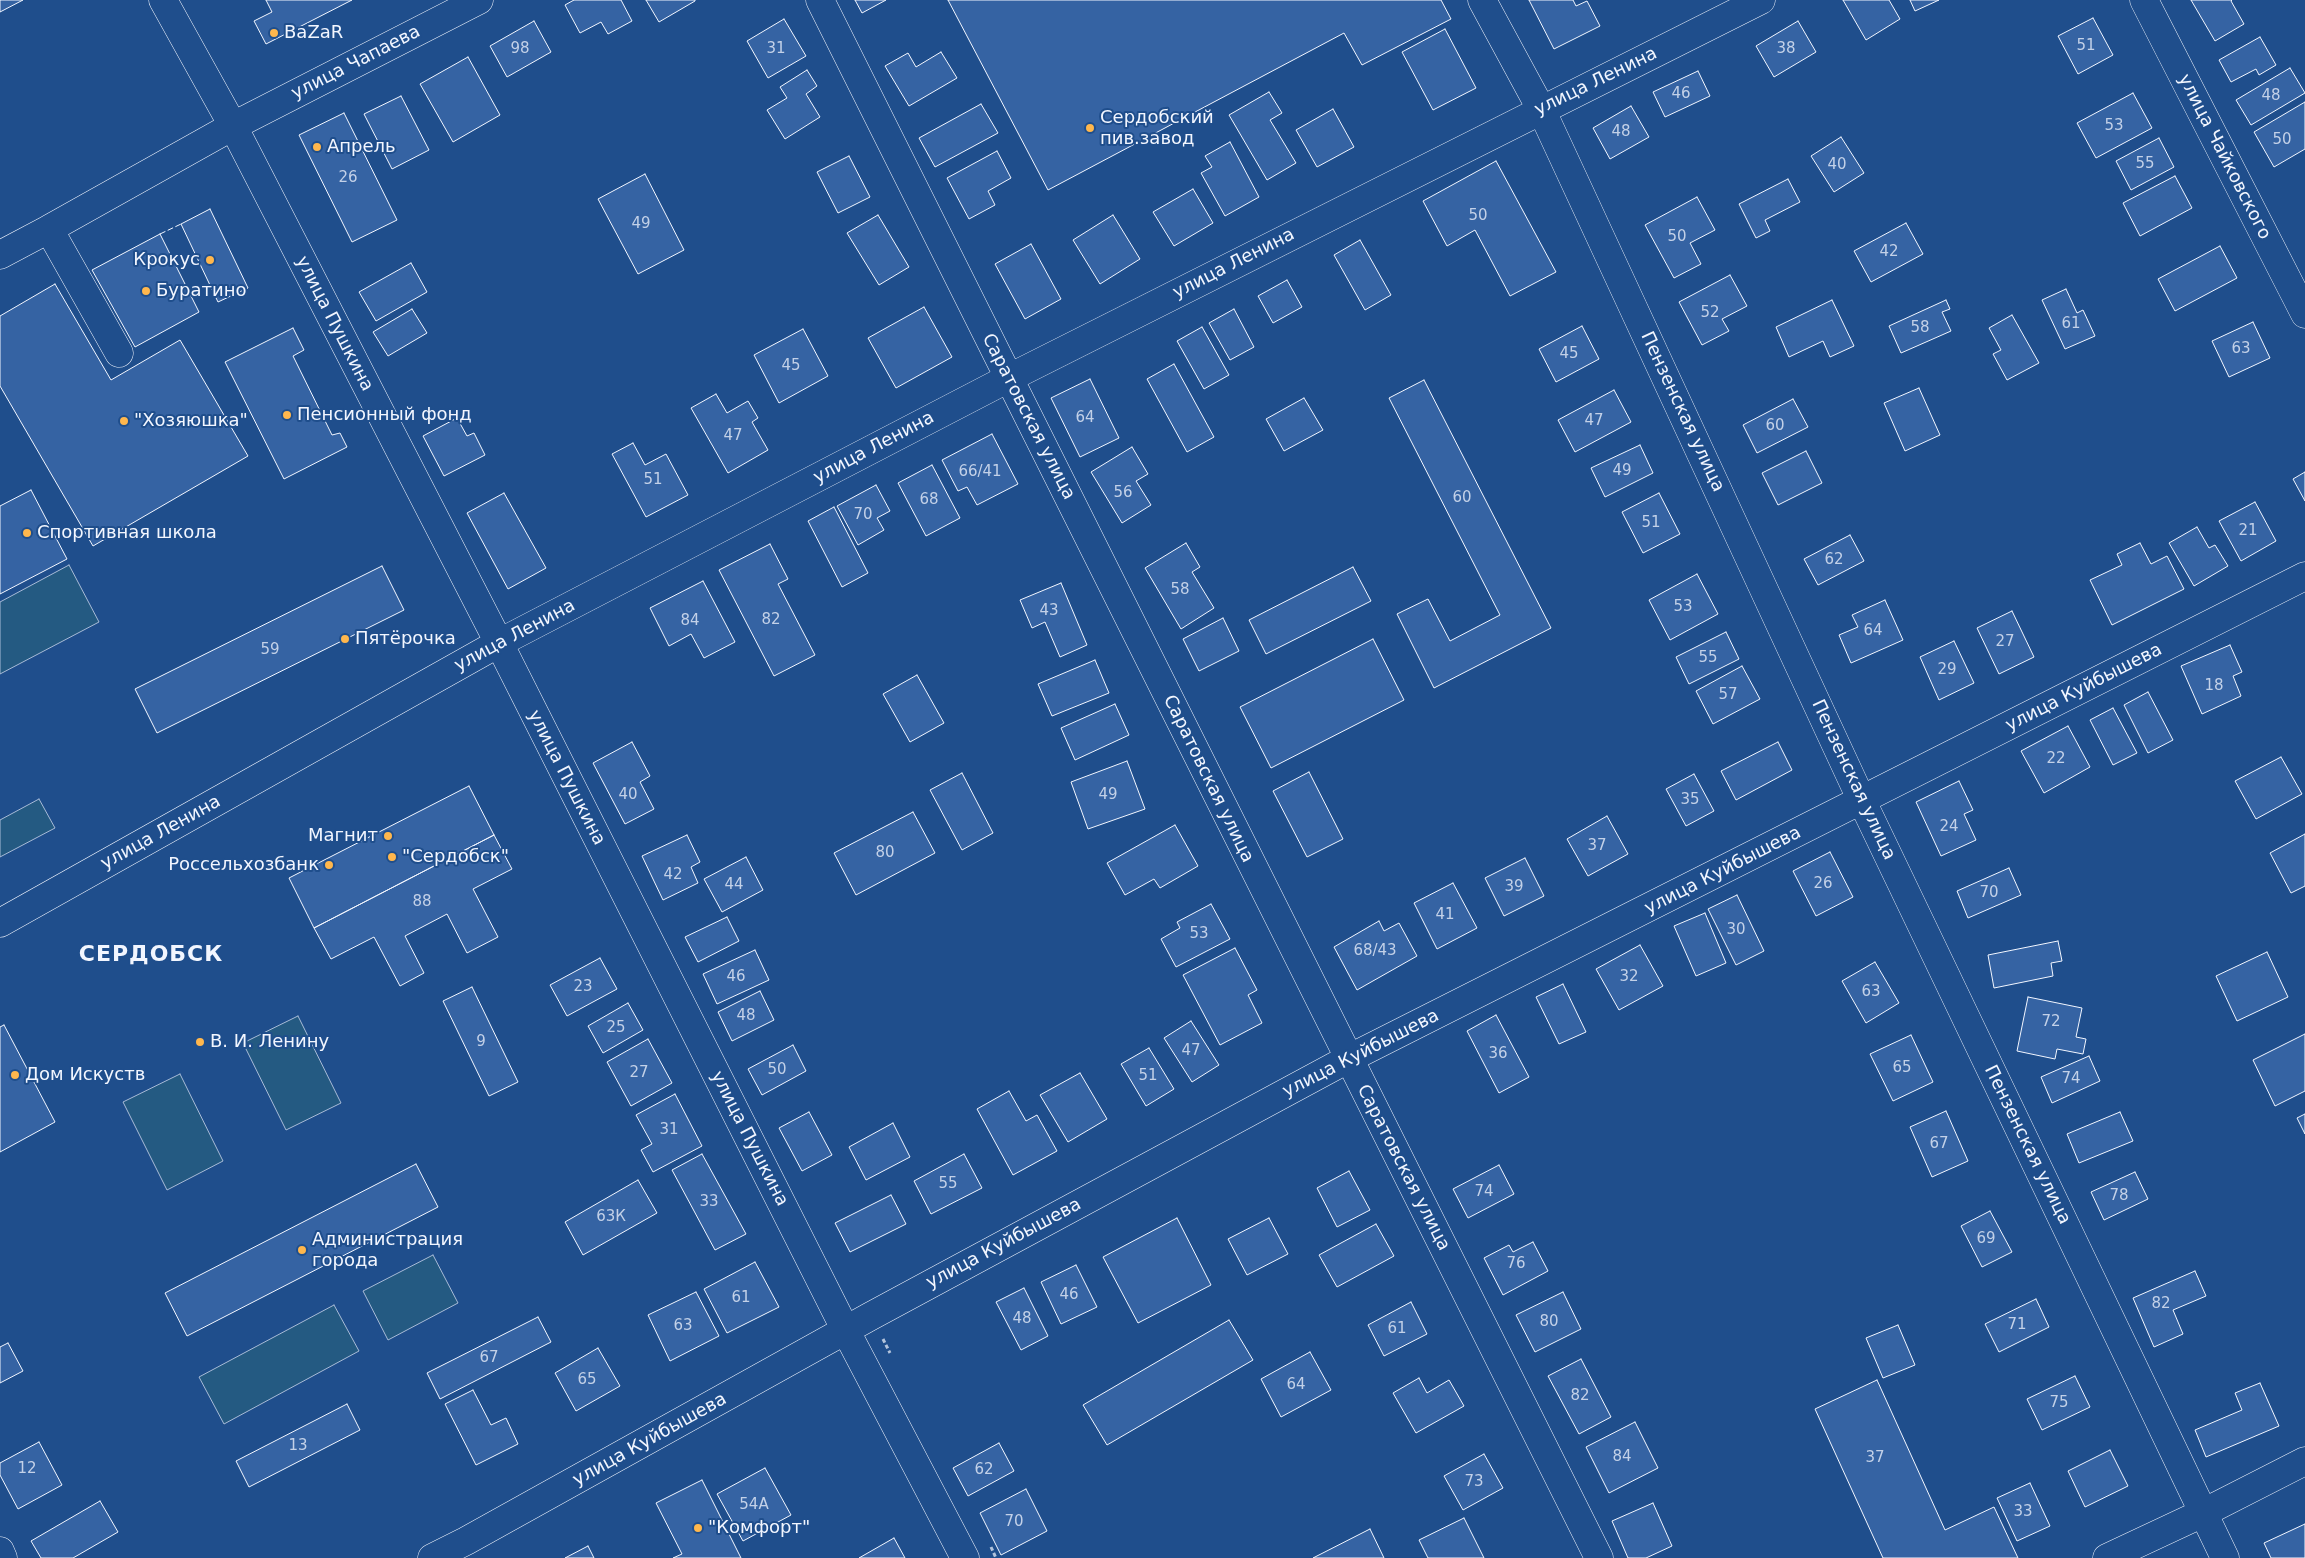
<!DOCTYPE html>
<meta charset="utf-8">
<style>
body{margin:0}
canvas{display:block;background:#1f4e8c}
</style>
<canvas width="2305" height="1558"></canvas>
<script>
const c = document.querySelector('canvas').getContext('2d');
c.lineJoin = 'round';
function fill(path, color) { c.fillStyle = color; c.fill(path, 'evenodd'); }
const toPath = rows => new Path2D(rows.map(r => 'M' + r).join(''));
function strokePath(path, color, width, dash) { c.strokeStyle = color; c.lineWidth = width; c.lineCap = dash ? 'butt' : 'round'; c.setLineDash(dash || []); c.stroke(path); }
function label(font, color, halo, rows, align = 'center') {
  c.font = font + ' "DejaVu Sans",sans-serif'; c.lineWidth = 4; c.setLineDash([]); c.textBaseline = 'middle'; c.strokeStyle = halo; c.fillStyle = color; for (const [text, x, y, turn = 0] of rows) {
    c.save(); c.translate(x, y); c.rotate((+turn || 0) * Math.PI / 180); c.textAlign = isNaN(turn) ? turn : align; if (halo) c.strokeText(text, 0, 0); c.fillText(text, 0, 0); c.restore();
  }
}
const green = toPath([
 [69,565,99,622,0,674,0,602,69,565],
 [39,799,55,828,0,857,0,820,39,799],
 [298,1016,341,1103,286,1130,243,1043,298,1016],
 [180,1074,223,1161,167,1190,123,1102,180,1074],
 [433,1255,458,1303,388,1340,363,1291,433,1255],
 [334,1305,359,1351,224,1424,199,1377,334,1305]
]);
const building = toPath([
 [0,0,23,0,0,12,0,0],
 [266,0,352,0,266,44,254,21,272,12,266,0],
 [574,0,621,0,632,21,608,34,601,22,580,33,565,5,574,0],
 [646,0,695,0,695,1,659,22,646,0],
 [855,0,886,0,862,13,855,0],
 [948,0,1441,0,1451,19,1362,65,1344,33,1048,190,948,0],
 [1529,0,1573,0,1576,6,1587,1,1600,26,1554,49,1529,0],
 [1843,0,1889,0,1900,19,1866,40,1843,0],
 [1910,0,1939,0,1915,11,1910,0],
 [2191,0,2232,0,2231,1,2244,24,2215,41,2191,0],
 [2093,18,2113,55,2078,74,2058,36,2093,18],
 [784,19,806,56,768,78,747,41,784,19],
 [534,21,551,52,507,77,490,46,534,21],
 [1798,21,1816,52,1774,77,1756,46,1798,21],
 [1445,29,1476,88,1433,110,1402,52,1445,29],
 [2260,37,2276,65,2259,75,2256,69,2231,82,2219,60,2260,37],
 [941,52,957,78,909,106,885,66,908,53,916,67,941,52],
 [468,57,500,115,453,142,420,84,468,57],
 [2290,68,2305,93,2251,125,2236,100,2290,68],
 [807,70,817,86,806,94,820,117,785,139,767,110,787,98,780,87,807,70],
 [1698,71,1710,96,1665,117,1653,92,1698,71],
 [1269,92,1282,113,1270,120,1296,163,1267,180,1229,115,1269,92],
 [2133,93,2152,128,2096,158,2077,123,2133,93],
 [401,96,429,150,392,169,364,114,401,96],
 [2305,102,2305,149,2274,167,2254,132,2305,102],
 [981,104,998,133,935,167,919,138,981,104],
 [1631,106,1649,137,1610,159,1593,128,1631,106],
 [1333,109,1354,147,1317,167,1296,130,1333,109],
 [344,113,397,220,352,242,299,135,344,113],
 [1841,137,1864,173,1834,192,1811,156,1841,137],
 [2159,138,2174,167,2131,190,2116,161,2159,138],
 [1230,142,1259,197,1225,216,1201,173,1212,167,1205,156,1230,142],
 [997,151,1011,178,988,191,995,205,969,219,947,178,997,151],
 [849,156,870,197,838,213,817,172,849,156],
 [1496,161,1556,272,1510,296,1475,230,1447,246,1423,201,1496,161],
 [645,174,684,250,638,274,598,199,645,174],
 [2175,176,2192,208,2140,236,2123,203,2175,176],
 [1788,179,1800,202,1765,220,1770,231,1756,238,1739,204,1788,179],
 [1193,189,1213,223,1174,246,1153,212,1193,189],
 [1697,197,1715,230,1690,243,1701,264,1674,278,1645,225,1697,197],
 [210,209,248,288,218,302,181,224,210,209],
 [878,215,909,267,879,285,847,233,878,215],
 [1113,215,1140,259,1100,284,1073,240,1113,215],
 [1906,223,1923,254,1871,282,1854,251,1906,223],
 [160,234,199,312,135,347,92,270,160,234],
 [1360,240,1391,295,1365,310,1334,255,1360,240],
 [1031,244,1061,299,1025,319,995,264,1031,244],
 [2220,246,2237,278,2175,311,2158,279,2220,246],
 [411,263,427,292,376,321,359,292,411,263],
 [1730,275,1747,306,1722,319,1729,331,1702,345,1679,302,1730,275],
 [1287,280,1302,307,1273,323,1258,296,1287,280],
 [55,284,111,380,180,340,248,456,93,546,0,386,0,316,55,284],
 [2066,289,2077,313,2083,310,2095,336,2065,349,2042,300,2066,289],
 [1832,300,1854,346,1830,357,1823,341,1789,357,1776,327,1832,300],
 [1946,300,1950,309,1942,312,1951,331,1901,353,1889,326,1946,300],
 [924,307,952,357,896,388,868,338,924,307],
 [412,309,427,333,388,356,373,332,412,309],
 [1234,309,1254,347,1230,360,1209,323,1234,309],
 [2012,315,2039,363,2007,380,1993,354,2001,350,1989,328,2012,315],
 [2253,322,2270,358,2229,377,2212,341,2253,322],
 [1582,326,1599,359,1556,382,1539,349,1582,326],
 [1202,327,1229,375,1204,389,1177,341,1202,327],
 [293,328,304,350,293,356,332,435,340,433,347,447,284,479,225,362,293,328],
 [803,329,828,376,779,403,754,355,803,329],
 [1174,364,1214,437,1187,452,1147,379,1174,364],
 [1090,379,1119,438,1080,457,1051,398,1090,379],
 [1424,380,1551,628,1434,688,1397,614,1428,599,1450,641,1500,615,1389,398,1424,380],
 [1919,388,1940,435,1905,451,1884,403,1919,388],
 [1614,390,1631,422,1575,452,1558,420,1614,390],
 [716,394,727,413,748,401,758,418,752,422,768,450,728,473,691,408,716,394],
 [1304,398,1323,430,1284,451,1266,419,1304,398],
 [1793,399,1808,427,1757,453,1743,425,1793,399],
 [457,418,467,436,474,433,485,455,444,476,423,436,457,418],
 [992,434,1018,484,977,505,967,487,958,491,942,460,992,434],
 [633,443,645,465,666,454,688,495,646,517,612,454,633,443],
 [1640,445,1653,473,1605,497,1591,468,1640,445],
 [1132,447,1148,474,1136,481,1151,505,1122,523,1091,472,1132,447],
 [1806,451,1822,483,1778,505,1762,473,1806,451],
 [932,465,960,518,926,536,898,483,932,465],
 [2305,472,2305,501,2293,479,2305,472],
 [876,485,890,511,877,518,884,530,858,545,837,506,876,485],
 [31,490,67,559,0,594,0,506,31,490],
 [504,493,546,568,508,589,467,513,504,493],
 [1659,493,1680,534,1643,553,1622,512,1659,493],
 [2255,502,2276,541,2241,561,2219,521,2255,502],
 [834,507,868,573,842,587,808,521,834,507],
 [2197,527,2209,548,2215,545,2228,566,2194,586,2169,543,2197,527],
 [1850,535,1864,561,1818,585,1804,559,1850,535],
 [1186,543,1200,567,1192,572,1214,608,1181,629,1145,568,1186,543],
 [2140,543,2151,564,2167,556,2184,589,2112,625,2090,580,2122,565,2117,554,2140,543],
 [770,544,788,579,778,584,815,655,774,676,719,570,770,544],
 [382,566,404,610,157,733,135,689,382,566],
 [1353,567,1371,601,1266,654,1249,620,1353,567],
 [1697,574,1718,614,1670,640,1649,600,1697,574],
 [703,581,735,642,704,658,691,634,669,646,650,608,703,581],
 [1061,583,1087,645,1060,657,1045,622,1032,628,1020,600,1061,583],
 [1885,600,1903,640,1851,663,1839,635,1858,627,1852,615,1885,600],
 [2012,611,2034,657,1999,674,1977,628,2012,611],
 [1223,618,1239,651,1199,671,1183,639,1223,618],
 [1726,632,1739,659,1689,684,1676,657,1726,632],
 [1373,639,1404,700,1271,768,1240,707,1373,639],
 [1954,641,1974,683,1939,700,1920,657,1954,641],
 [2230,645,2242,672,2233,676,2241,696,2202,714,2181,666,2230,645],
 [1095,660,1109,693,1052,716,1038,684,1095,660],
 [1742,666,1760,699,1713,724,1696,691,1742,666],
 [917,675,944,723,910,742,883,694,917,675],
 [2148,692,2173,740,2148,753,2124,705,2148,692],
 [1115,704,1129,735,1075,760,1061,728,1115,704],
 [2113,708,2137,753,2113,765,2090,720,2113,708],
 [2068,726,2090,767,2044,793,2021,751,2068,726],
 [632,742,650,776,640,782,654,809,625,824,593,763,632,742],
 [1778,742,1792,770,1736,800,1721,771,1778,742],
 [2281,757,2302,794,2256,819,2235,781,2281,757],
 [1127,761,1145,809,1088,829,1071,782,1127,761],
 [1309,772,1343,839,1307,857,1273,791,1309,772],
 [962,773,993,833,962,850,930,790,962,773],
 [1694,774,1714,811,1686,826,1666,789,1694,774],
 [1959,781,1973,810,1964,814,1976,840,1941,856,1916,802,1959,781],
 [469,786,494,835,314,928,289,878,469,786],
 [913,812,935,853,856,895,834,853,913,812],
 [1607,816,1628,854,1588,876,1567,839,1607,816],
 [1175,825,1198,866,1160,888,1154,879,1125,895,1107,863,1175,825],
 [2305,834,2305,886,2291,893,2270,853,2305,834],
 [494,835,512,869,473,889,498,937,467,953,447,914,405,936,424,973,400,986,374,937,331,959,314,928,494,835],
 [687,835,700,862,691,867,698,883,663,900,642,856,687,835],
 [1830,852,1853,897,1816,916,1793,871,1830,852],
 [746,857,763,890,722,912,704,879,746,857],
 [1525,858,1544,896,1504,916,1485,878,1525,858],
 [2009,868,2021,895,1968,918,1957,891,2009,868],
 [1453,883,1477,928,1437,949,1414,903,1453,883],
 [1737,895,1764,951,1736,965,1708,909,1737,895],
 [1211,904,1230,939,1176,967,1161,939,1180,928,1177,922,1211,904],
 [1705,913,1726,963,1696,976,1674,926,1705,913],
 [727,917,739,941,698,962,685,937,727,917],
 [1379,921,1384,931,1399,923,1417,956,1357,990,1334,947,1379,921],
 [2058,941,2062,961,2051,963,2053,976,1994,988,1988,955,2058,941],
 [1640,945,1663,986,1619,1010,1596,969,1640,945],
 [1235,948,1257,990,1248,995,1262,1023,1220,1045,1183,975,1235,948],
 [755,950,769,980,717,1004,703,974,755,950],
 [2267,952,2288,997,2237,1021,2216,976,2267,952],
 [600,958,617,989,567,1016,550,985,600,958],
 [1875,962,1899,1003,1866,1023,1842,981,1875,962],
 [1563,984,1586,1032,1559,1044,1536,997,1563,984],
 [472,987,518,1082,489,1096,443,1001,472,987],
 [760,991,774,1020,732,1041,718,1012,760,991],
 [2028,997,2082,1008,2076,1037,2086,1039,2083,1054,2057,1049,2055,1059,2017,1051,2028,997],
 [628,1003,643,1030,603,1053,588,1026,628,1003],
 [1496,1015,1529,1077,1499,1093,1467,1031,1496,1015],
 [1191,1021,1219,1065,1192,1082,1164,1038,1191,1021],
 [4,1025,55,1122,0,1152,0,1027,4,1025],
 [2305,1034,2305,1091,2275,1106,2253,1060,2305,1034],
 [1911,1035,1933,1082,1893,1101,1870,1054,1911,1035],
 [648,1039,672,1083,631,1106,607,1062,648,1039],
 [793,1045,806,1071,762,1095,748,1069,793,1045],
 [1149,1048,1174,1089,1146,1106,1121,1064,1149,1048],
 [2089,1056,2100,1081,2052,1103,2041,1077,2089,1056],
 [1080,1073,1107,1119,1068,1142,1040,1095,1080,1073],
 [1009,1091,1026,1121,1037,1115,1057,1151,1013,1175,977,1109,1009,1091],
 [675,1094,702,1146,653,1172,641,1150,652,1144,636,1115,675,1094],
 [1946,1111,1968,1161,1932,1177,1910,1127,1946,1111],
 [809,1112,832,1155,802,1171,779,1128,809,1112],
 [2120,1112,2133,1141,2079,1163,2067,1134,2120,1112],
 [2305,1114,2305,1134,2297,1118,2305,1114],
 [893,1123,910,1157,866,1180,849,1147,893,1123],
 [702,1154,746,1234,715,1250,672,1170,702,1154],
 [964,1154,982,1188,931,1214,914,1181,964,1154],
 [416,1164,438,1207,187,1336,165,1293,416,1164],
 [1499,1165,1514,1194,1468,1218,1453,1189,1499,1165],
 [1349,1171,1370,1210,1337,1227,1317,1188,1349,1171],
 [2135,1172,2148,1199,2104,1220,2091,1192,2135,1172],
 [638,1180,657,1213,583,1255,565,1222,638,1180],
 [891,1195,906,1224,850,1252,835,1223,891,1195],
 [1990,1211,2012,1252,1982,1267,1961,1226,1990,1211],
 [1177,1218,1211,1285,1138,1323,1103,1257,1177,1218],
 [1269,1218,1288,1254,1247,1275,1228,1239,1269,1218],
 [1376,1224,1394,1256,1337,1287,1319,1255,1376,1224],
 [1533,1242,1548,1271,1503,1295,1484,1258,1509,1245,1513,1252,1533,1242],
 [755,1262,779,1307,727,1333,704,1289,755,1262],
 [1076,1265,1097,1307,1061,1324,1041,1282,1076,1265],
 [2195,1271,2206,1296,2173,1310,2183,1334,2154,1347,2133,1298,2195,1271],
 [1024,1288,1048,1336,1021,1350,996,1302,1024,1288],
 [696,1292,719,1336,670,1361,648,1315,696,1292],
 [1563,1292,1581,1329,1535,1352,1516,1315,1563,1292],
 [2036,1299,2049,1327,1999,1352,1985,1324,2036,1299],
 [1411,1302,1427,1334,1384,1356,1368,1325,1411,1302],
 [538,1317,551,1342,440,1399,427,1373,538,1317],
 [1229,1320,1253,1360,1107,1445,1083,1405,1229,1320],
 [1898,1325,1915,1365,1883,1378,1866,1338,1898,1325],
 [8,1343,23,1371,0,1383,0,1347,8,1343],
 [598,1348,620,1386,576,1411,555,1373,598,1348],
 [1310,1352,1331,1390,1281,1417,1261,1379,1310,1352],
 [1581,1359,1611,1417,1579,1434,1548,1376,1581,1359],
 [2075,1376,2090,1407,2042,1430,2027,1399,2075,1376],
 [1419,1378,1427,1393,1449,1380,1464,1406,1416,1433,1393,1393,1419,1378],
 [1877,1380,1945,1530,1994,1507,2018,1558,1883,1558,1815,1409,1877,1380],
 [2260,1383,2279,1426,2206,1457,2195,1430,2242,1410,2235,1393,2260,1383],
 [473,1390,491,1425,506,1418,518,1444,476,1465,445,1404,473,1390],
 [347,1404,360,1430,249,1487,236,1461,347,1404],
 [1635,1422,1658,1468,1609,1493,1586,1447,1635,1422],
 [39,1442,62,1485,18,1509,0,1475,0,1463,39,1442],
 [999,1443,1014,1471,968,1496,953,1468,999,1443],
 [2110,1450,2128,1486,2085,1507,2068,1471,2110,1450],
 [1484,1454,1503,1488,1463,1510,1444,1476,1484,1454],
 [765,1468,791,1515,743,1541,717,1494,765,1468],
 [702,1480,741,1558,673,1558,682,1554,656,1503,702,1480],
 [2030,1483,2050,1526,2017,1541,1997,1498,2030,1483],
 [1026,1489,1047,1531,1001,1555,980,1513,1026,1489],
 [100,1501,118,1532,73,1558,41,1558,31,1541,100,1501],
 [1653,1503,1672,1546,1646,1558,1628,1558,1612,1521,1653,1503],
 [1464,1518,1484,1558,1428,1558,1419,1540,1464,1518],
 [2305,1524,2305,1558,2271,1558,2264,1543,2305,1524],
 [1370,1529,1384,1558,1313,1558,1370,1529],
 [894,1538,905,1558,859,1558,894,1538],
 [588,1546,594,1558,565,1558,588,1546]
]);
const path = toPath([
 [883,1339,890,1353],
 [991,1547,996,1558]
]);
const minor = toPath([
 [163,0,233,126,499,643,846,1331,965,1558],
 [820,0,1599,1558],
 [1482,0,1541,109,1862,801,2225,1558],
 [2144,0,2305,314],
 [0,255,49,229],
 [119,353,49,229,233,126,479,0],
 [0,923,499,643,1009,378,1761,0],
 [0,1551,3,1558],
 [432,1558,466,1541,871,1316,1348,1059,2305,576],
 [2107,1558,2203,1513,2305,1461]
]);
const fence = toPath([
 [160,234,181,224]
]);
const markers = [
 [274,33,5,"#ffb74d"],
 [1090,128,5,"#ffb74d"],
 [317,147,5,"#ffb74d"],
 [210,260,5,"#ffb74d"],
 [146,291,5,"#ffb74d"],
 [287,415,5,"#ffb74d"],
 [124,421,5,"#ffb74d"],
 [27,533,5,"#ffb74d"],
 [345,639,5,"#ffb74d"],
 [388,836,5,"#ffb74d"],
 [392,857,5,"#ffb74d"],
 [329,865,5,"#ffb74d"],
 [200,1042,5,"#ffb74d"],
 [15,1075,5,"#ffb74d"],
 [302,1250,5,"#ffb74d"],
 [698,1528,5,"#ffb74d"]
];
const numberNames = [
 ["51",2086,46],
 ["98",520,49],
 ["31",776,49],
 ["38",1786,49],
 ["46",1681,94],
 ["48",2271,96],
 ["53",2114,126],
 ["48",1621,132],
 ["50",2282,140],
 ["55",2145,164],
 ["40",1837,165],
 ["26",348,178],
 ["50",1478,216],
 ["49",641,224],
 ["50",1677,237],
 ["42",1889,252],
 ["52",1710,313],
 ["61",2071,324],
 ["58",1920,328],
 ["63",2241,349],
 ["45",1569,354],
 ["45",791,366],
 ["64",1085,418],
 ["47",1594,421],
 ["60",1775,426],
 ["47",733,436],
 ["49",1622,471],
 ["66/41",980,472],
 ["51",653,480],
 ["56",1123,493],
 ["60",1462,498],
 ["68",929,500],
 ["70",863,515],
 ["51",1651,523],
 ["21",2248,531],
 ["62",1834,560],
 ["58",1180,590],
 ["53",1683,607],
 ["43",1049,611],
 ["82",771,620],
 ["84",690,621],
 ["64",1873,631],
 ["27",2005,642],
 ["59",270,650],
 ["55",1708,658],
 ["29",1947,670],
 ["18",2214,686],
 ["57",1728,695],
 ["22",2056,759],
 ["40",628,795],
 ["49",1108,795],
 ["35",1690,800],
 ["24",1949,827],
 ["37",1597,846],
 ["80",885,853],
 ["42",673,875],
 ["26",1823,884],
 ["44",734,885],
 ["39",1514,887],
 ["70",1989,893],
 ["88",422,902],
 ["41",1445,915],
 ["30",1736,930],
 ["53",1199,934],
 ["68/43",1375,951],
 ["46",736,977],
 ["32",1629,977],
 ["23",583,987],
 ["63",1871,992],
 ["48",746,1016],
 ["72",2051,1022],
 ["25",616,1028],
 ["9",481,1042],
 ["47",1191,1051],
 ["36",1498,1054],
 ["65",1902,1068],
 ["50",777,1070],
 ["27",639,1073],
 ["51",1148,1076],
 ["74",2071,1079],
 ["31",669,1130],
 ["67",1939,1144],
 ["55",948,1184],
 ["74",1484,1192],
 ["78",2119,1196],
 ["33",709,1202],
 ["63К",611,1217],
 ["69",1986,1239],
 ["76",1516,1264],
 ["46",1069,1295],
 ["61",741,1298],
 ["82",2161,1304],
 ["48",1022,1319],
 ["80",1549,1322],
 ["71",2017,1325],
 ["63",683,1326],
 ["61",1397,1329],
 ["67",489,1358],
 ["65",587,1380],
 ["64",1296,1385],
 ["82",1580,1396],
 ["75",2059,1403],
 ["13",298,1446],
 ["84",1622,1457],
 ["37",1875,1458],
 ["12",27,1469],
 ["62",984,1470],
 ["73",1474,1482],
 ["54А",754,1505],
 ["33",2023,1512],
 ["70",1014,1522]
];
const poiNames = [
 ["BaZaR",284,33],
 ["Сердобский",1100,118],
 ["пив.завод",1100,139],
 ["Апрель",327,147],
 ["Крокус",200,260,"right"],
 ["Буратино",156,291],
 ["Пенсионный фонд",297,415],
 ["\"Хозяюшка\"",134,421],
 ["Спортивная школа",37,533],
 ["Пятёрочка",355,639],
 ["Магнит",378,836,"right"],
 ["\"Сердобск\"",402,857],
 ["Россельхозбанк",319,865,"right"],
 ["В. И. Ленину",210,1042],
 ["Дом Искуств",25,1075],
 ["Администрация",312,1240],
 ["города",312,1261],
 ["\"Комфорт\"",708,1528]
];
const streetNames = [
 ["улица Чапаева",356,63,-27],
 ["улица Ленина",1596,82,-26],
 ["улица Чайковского",2224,157,63],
 ["улица Ленина",1234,264,-27],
 ["улица Пушкина",334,324,63],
 ["Пензенская улица",1682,412,65],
 ["Саратовская улица",1028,417,63],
 ["улица Ленина",874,448,-28],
 ["улица Ленина",515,636,-28],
 ["улица Куйбышева",2084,688,-27],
 ["улица Пушкина",566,778,63],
 ["Саратовская улица",1208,779,64],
 ["Пензенская улица",1853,780,65],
 ["улица Ленина",161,833,-29],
 ["улица Куйбышева",1723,871,-27],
 ["улица Куйбышева",1361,1054,-27],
 ["улица Пушкина",749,1139,63],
 ["Пензенская улица",2027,1145,64],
 ["Саратовская улица",1403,1168,63],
 ["улица Куйбышева",1004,1244,-28],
 ["улица Куйбышева",650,1440,-29]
];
const districtNames = [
 ["СЕРДОБСК",151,955]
];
fill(green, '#245a82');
strokePath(green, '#a8bbd7', 1);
fill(building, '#3563a3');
strokePath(building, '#f2f6ff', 1);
strokePath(minor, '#f2f6ff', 29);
strokePath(path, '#b3c4dc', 3, [4, 2.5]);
strokePath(minor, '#1f4e8c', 28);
strokePath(fence, '#f2f6ff', 1, [6, 2.5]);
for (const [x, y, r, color] of markers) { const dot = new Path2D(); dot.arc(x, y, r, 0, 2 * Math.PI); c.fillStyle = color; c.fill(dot); strokePath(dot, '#1f4e8c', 2); }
label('15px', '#c3d1e8', null, numberNames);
label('18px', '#f2f6ff', '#1f4e8c', poiNames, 'left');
label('18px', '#f2f6ff', '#1f4e8c', streetNames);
c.letterSpacing = '1px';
label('bold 22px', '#f2f6ff', '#1f4e8c', districtNames);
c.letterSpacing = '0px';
</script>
